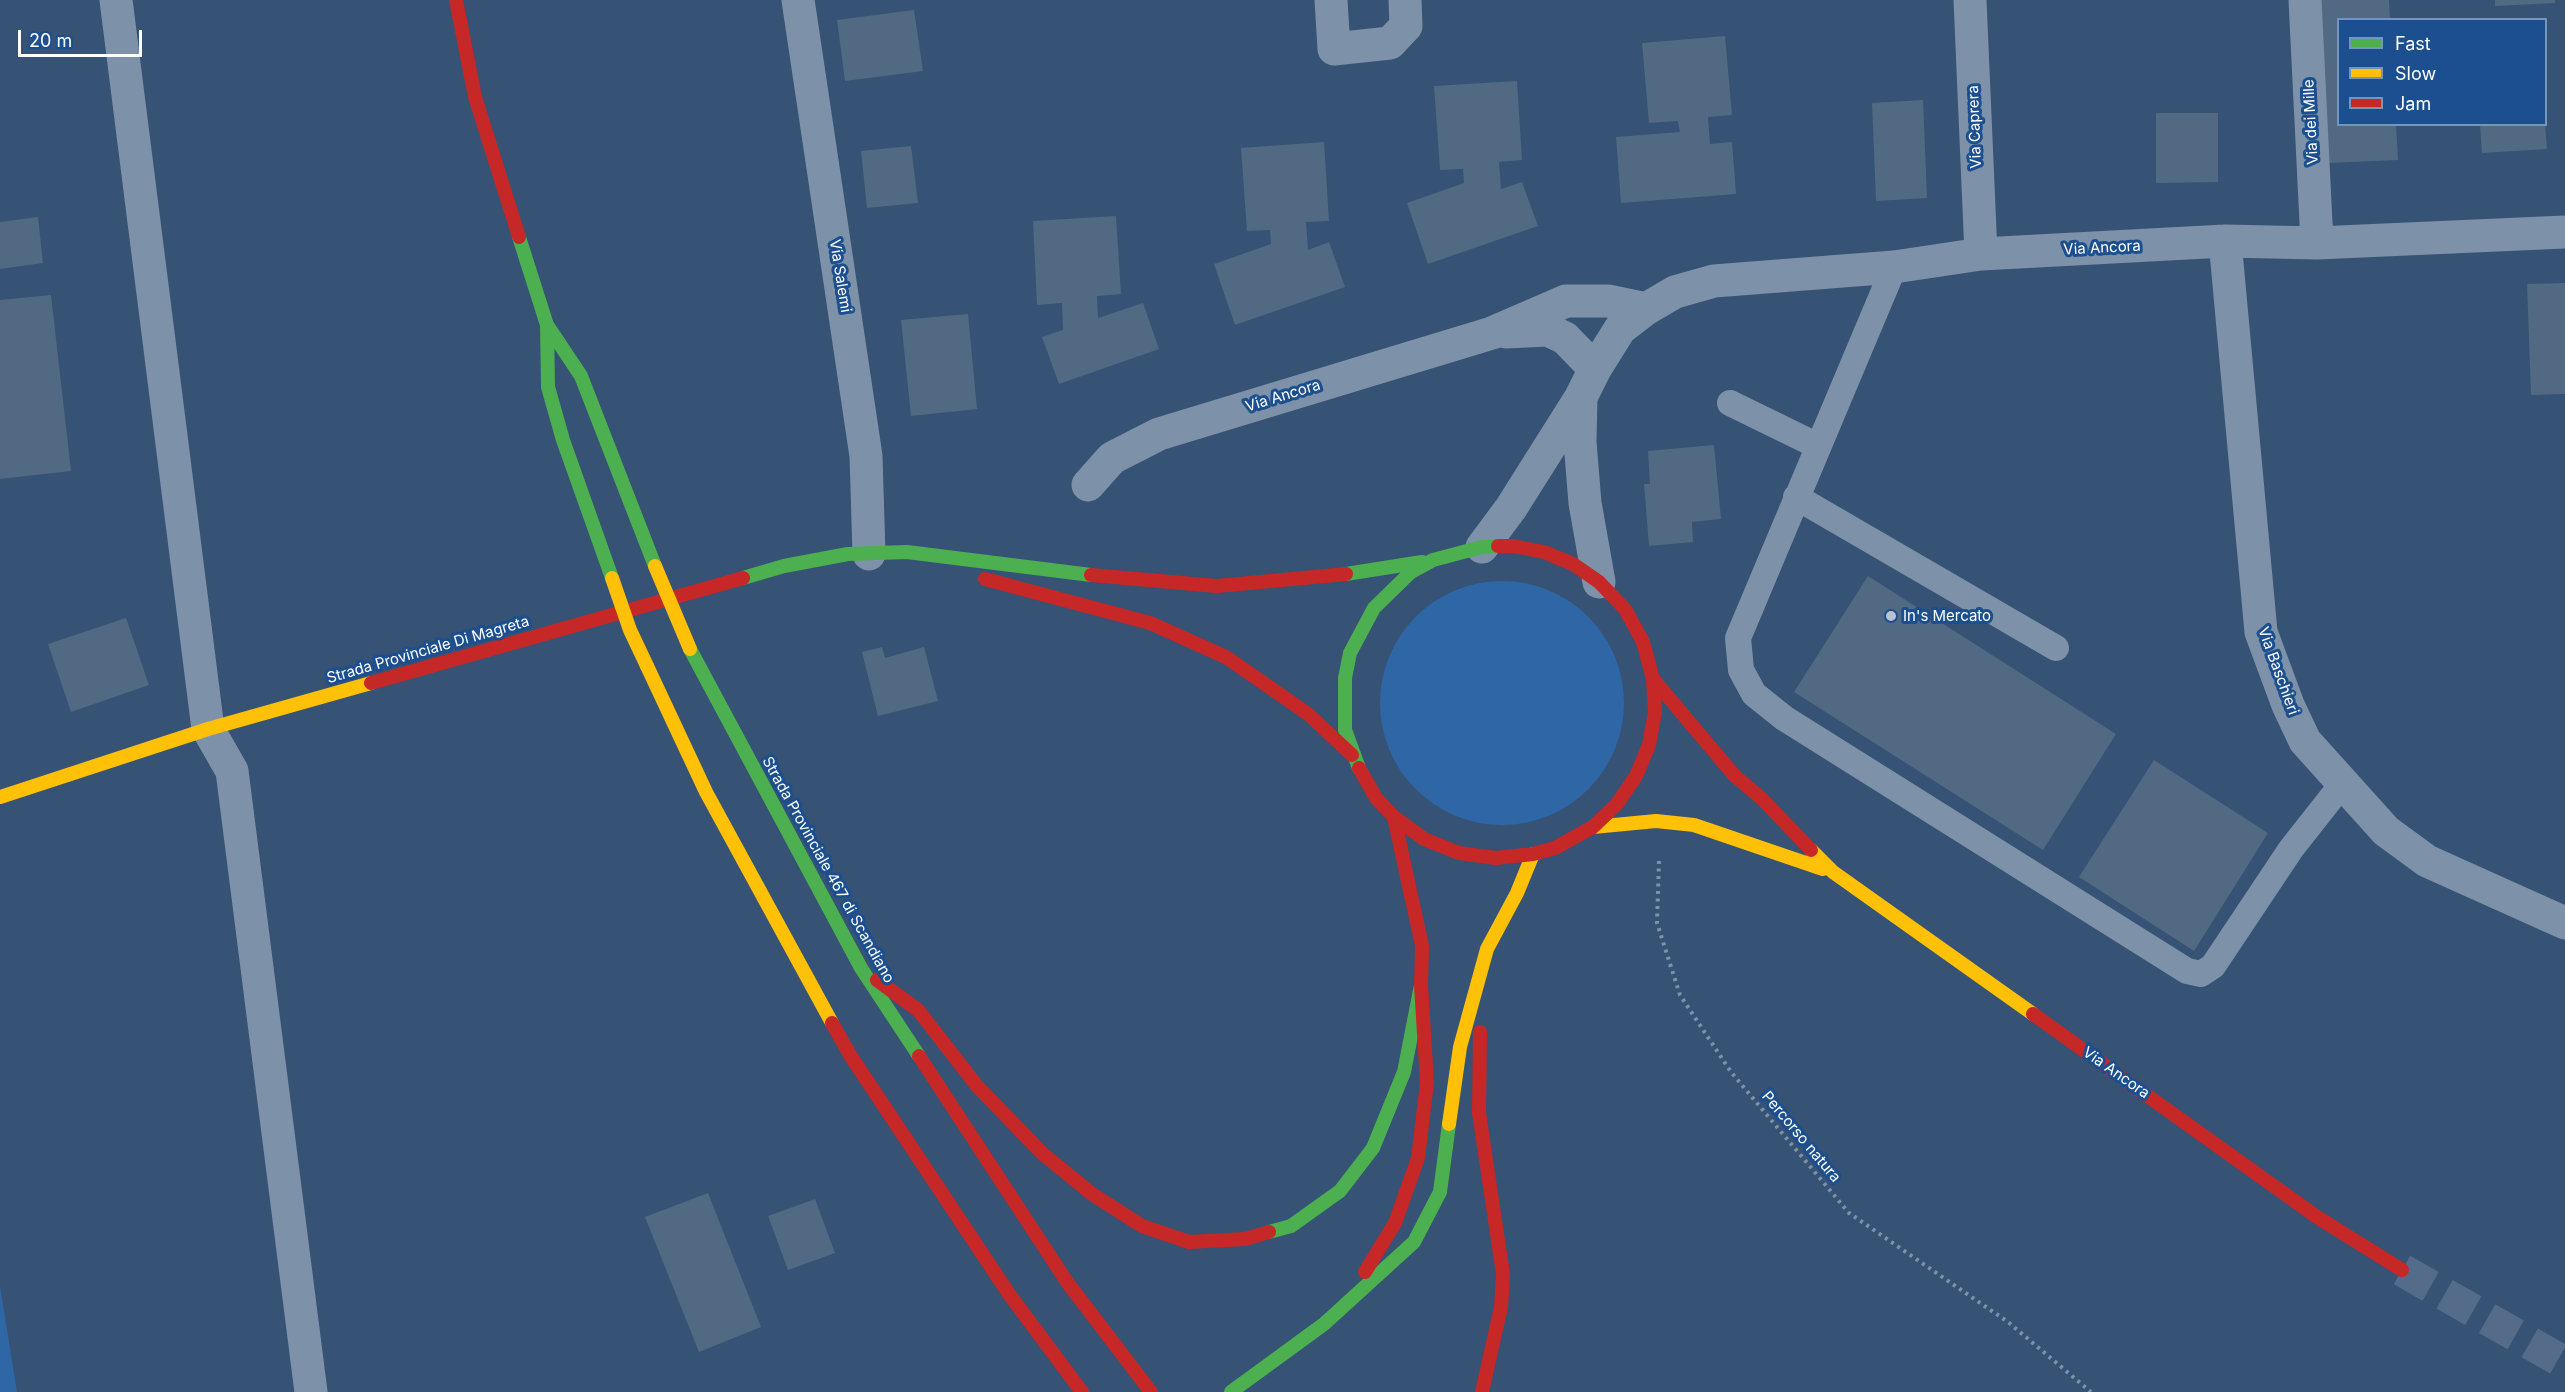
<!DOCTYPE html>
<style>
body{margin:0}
#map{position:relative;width:2565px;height:1392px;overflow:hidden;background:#365274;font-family:Inter,sans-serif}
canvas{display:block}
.legend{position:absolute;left:2337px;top:18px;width:210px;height:108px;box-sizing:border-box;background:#1b4f8f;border:2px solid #7695bc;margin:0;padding:8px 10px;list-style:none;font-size:18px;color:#fff}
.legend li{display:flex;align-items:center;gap:12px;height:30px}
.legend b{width:30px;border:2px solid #7695bc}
.scale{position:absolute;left:18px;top:30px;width:124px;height:27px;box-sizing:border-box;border:3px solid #fff;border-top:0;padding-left:8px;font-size:18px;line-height:21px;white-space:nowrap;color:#fff;-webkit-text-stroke:4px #1b4f8f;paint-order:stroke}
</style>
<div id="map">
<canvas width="2565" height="1392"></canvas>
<ul class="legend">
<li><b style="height:8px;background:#4caf50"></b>Fast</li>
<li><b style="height:8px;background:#ffc107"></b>Slow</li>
<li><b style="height:8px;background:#c62828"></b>Jam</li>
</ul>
<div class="scale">20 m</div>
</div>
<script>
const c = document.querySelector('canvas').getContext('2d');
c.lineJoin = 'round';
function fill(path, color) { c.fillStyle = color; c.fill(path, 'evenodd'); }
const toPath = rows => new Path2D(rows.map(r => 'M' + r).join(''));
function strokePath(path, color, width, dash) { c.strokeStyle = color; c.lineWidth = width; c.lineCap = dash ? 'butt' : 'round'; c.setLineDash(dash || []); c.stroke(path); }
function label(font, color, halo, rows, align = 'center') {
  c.font = font + ' Inter,sans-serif'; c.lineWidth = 6; c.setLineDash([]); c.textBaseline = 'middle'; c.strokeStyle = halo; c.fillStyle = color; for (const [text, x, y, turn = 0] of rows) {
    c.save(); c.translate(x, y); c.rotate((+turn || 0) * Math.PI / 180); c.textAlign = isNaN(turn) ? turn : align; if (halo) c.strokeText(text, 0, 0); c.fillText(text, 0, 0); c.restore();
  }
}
const green = toPath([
 '1380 703a122 122 0 1 1 244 0a122 122 0 1 1-244 0Z',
 [0,1286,17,1392,0,1392]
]);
const building = toPath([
 [2319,0,2389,0,2390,20,2338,20,2338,124,2396,124,2398,160,2327,163],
 [2495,0,2555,0,2555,3,2495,6],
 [914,10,923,71,845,81,837,20],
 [1725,36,1732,115,1708,117,1710,144,1732,142,1736,194,1621,203,1616,137,1680,132,1678,121,1649,123,1642,43],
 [1517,81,1522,160,1499,162,1501,189,1522,182,1538,226,1428,264,1407,203,1464,183,1463,169,1440,170,1434,86],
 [1923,100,1927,198,1876,201,1872,103],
 [2156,113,2218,113,2218,182,2156,183],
 [2480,124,2545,124,2547,149,2482,153],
 [1324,142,1329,221,1306,222,1308,250,1329,242,1345,287,1235,325,1214,264,1271,244,1270,230,1247,231,1241,148],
 [911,146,918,203,867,208,861,151],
 [1116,216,1121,294,1097,296,1098,318,1143,303,1159,349,1059,384,1042,337,1063,330,1062,303,1037,305,1033,221],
 [38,217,43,263,0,269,0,222],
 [2565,283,2565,394,2531,395,2527,284],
 [51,295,71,471,0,479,0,300],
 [968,314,977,409,911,416,901,320],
 [1714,445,1721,519,1692,522,1693,542,1649,546,1644,484,1650,484,1648,451],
 [1868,576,2116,734,2043,850,1794,692],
 [126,618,149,685,71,712,48,644],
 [882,647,885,658,924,647,938,701,878,716,862,652],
 [2154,760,2268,833,2194,951,2079,877],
 [708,1193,761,1327,699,1352,645,1217],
 [815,1199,835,1253,788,1270,768,1216]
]);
const secondaryTunnel = toPath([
 [2402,1270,2565,1363]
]);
const path = toPath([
 [1659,861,1657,923,1680,995,1731,1072,1849,1213,2008,1322,2091,1392]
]);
const lane = toPath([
 [1894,267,1738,638,1741,670,1754,694,1784,718,2187,971,2201,974,2213,966,2291,849,2343,783],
 [1730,403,1818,446],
 [1796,497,2056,648]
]);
const street = toPath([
 [116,0,208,729,232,771,311,1392],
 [798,0,866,456,869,554],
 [1331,0,1334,49,1390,43,1406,26,1405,0],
 [1970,0,1981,254],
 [2305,0,2317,243],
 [2225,241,2261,632,2288,705,2305,741,2386,831,2427,861,2565,923],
 [1506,332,1548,330,1565,338,1595,369],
 [1581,397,1595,369,1620,329,1646,309,1675,292,1714,281,1894,267,1981,254,2225,241,2317,243,2565,232],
 [1088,485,1112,458,1159,434,1492,333,1566,301,1608,301,1646,309],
 [1482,547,1511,508,1581,397,1580,442,1585,503,1599,582]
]);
const fast = toPath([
 [519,237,547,325,548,387,563,440,612,578],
 [547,325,581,376,655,566],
 [1346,574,1422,562],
 [743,578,784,566,848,554,907,552,1091,575],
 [690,649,861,968,919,1056],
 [1359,768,1345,730,1345,678,1350,653,1374,608,1411,572,1433,560,1482,547,1498,546],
 [1269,1232,1291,1226,1340,1191,1373,1148,1404,1072,1421,985],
 [1231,1392,1324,1324,1414,1242,1440,1192,1449,1124]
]);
const slow = toPath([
 [647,666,706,792,832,1023],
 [0,797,208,729,371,683],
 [1593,827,1656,821,1694,825,1823,869],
 [1811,850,1833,872,2033,1014],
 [1449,1124,1460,1047,1487,949,1517,893,1533,854]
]);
const jam = toPath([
 [456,0,475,97,519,237],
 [1498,546,1513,546,1544,552,1573,564,1599,582,1625,609,1643,642,1653,679,1734,775,1762,799,1811,850],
 [1091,575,1217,586,1346,574],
 [985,579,1150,623,1226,657,1308,714,1352,755],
 [371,683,743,578],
 [1359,768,1376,798,1394,817,1424,839,1459,853,1496,858,1533,854,1555,848,1593,827,1617,804,1636,776,1649,745,1655,712,1653,679],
 [877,980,918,1010,977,1086,1043,1154,1092,1194,1142,1226,1189,1242,1245,1239,1269,1232],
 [2033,1014,2317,1217,2402,1270],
 [832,1023,850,1055,1009,1294,1082,1392],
 [1480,1032,1479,1113,1503,1274,1501,1307,1482,1392],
 [919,1056,1067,1282,1151,1392],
 [1365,1272,1395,1223,1418,1158,1427,1082,1421,985,1422,946,1394,817]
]);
const slowBridge = toPath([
 [655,566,690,649],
 [612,578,630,630,647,666]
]);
const markers = [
 [1891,616,6,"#b9c2ce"]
];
const streetNames = [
 ["Via dei Mille",2311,122,-93],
 ["Via Caprera",1975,127,-92],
 ["Via Ancora",2102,248,-3],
 ["Via Salemi",840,276,81],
 ["Via Ancora",1283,396,-17],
 ["Strada Provinciale Di Magreta",428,650,-16],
 ["Via Baschieri",2278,671,70],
 ["Strada Provinciale 467 di Scandiano",828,870,61],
 ["Via Ancora",2116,1073,35],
 ["Percorso natura",1801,1137,50]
];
const poiNames = [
 ["In's Mercato",1903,616]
];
fill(green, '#2f66a5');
fill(building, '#526984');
strokePath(secondaryTunnel, '#546c89', 33, [33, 16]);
strokePath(path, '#7d92a8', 4, [3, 4.5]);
strokePath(lane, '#7d92a8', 26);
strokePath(street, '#7d92a8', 33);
strokePath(fast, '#4caf50', 14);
strokePath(slow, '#ffc107', 14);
strokePath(jam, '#c62828', 14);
strokePath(slowBridge, '#ffc107', 14);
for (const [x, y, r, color] of markers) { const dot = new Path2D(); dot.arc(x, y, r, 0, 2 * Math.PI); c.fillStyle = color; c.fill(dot); strokePath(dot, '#1b4f8f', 2); }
label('15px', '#fff', '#1b4f8f', streetNames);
label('15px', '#fff', '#1b4f8f', poiNames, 'left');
</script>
